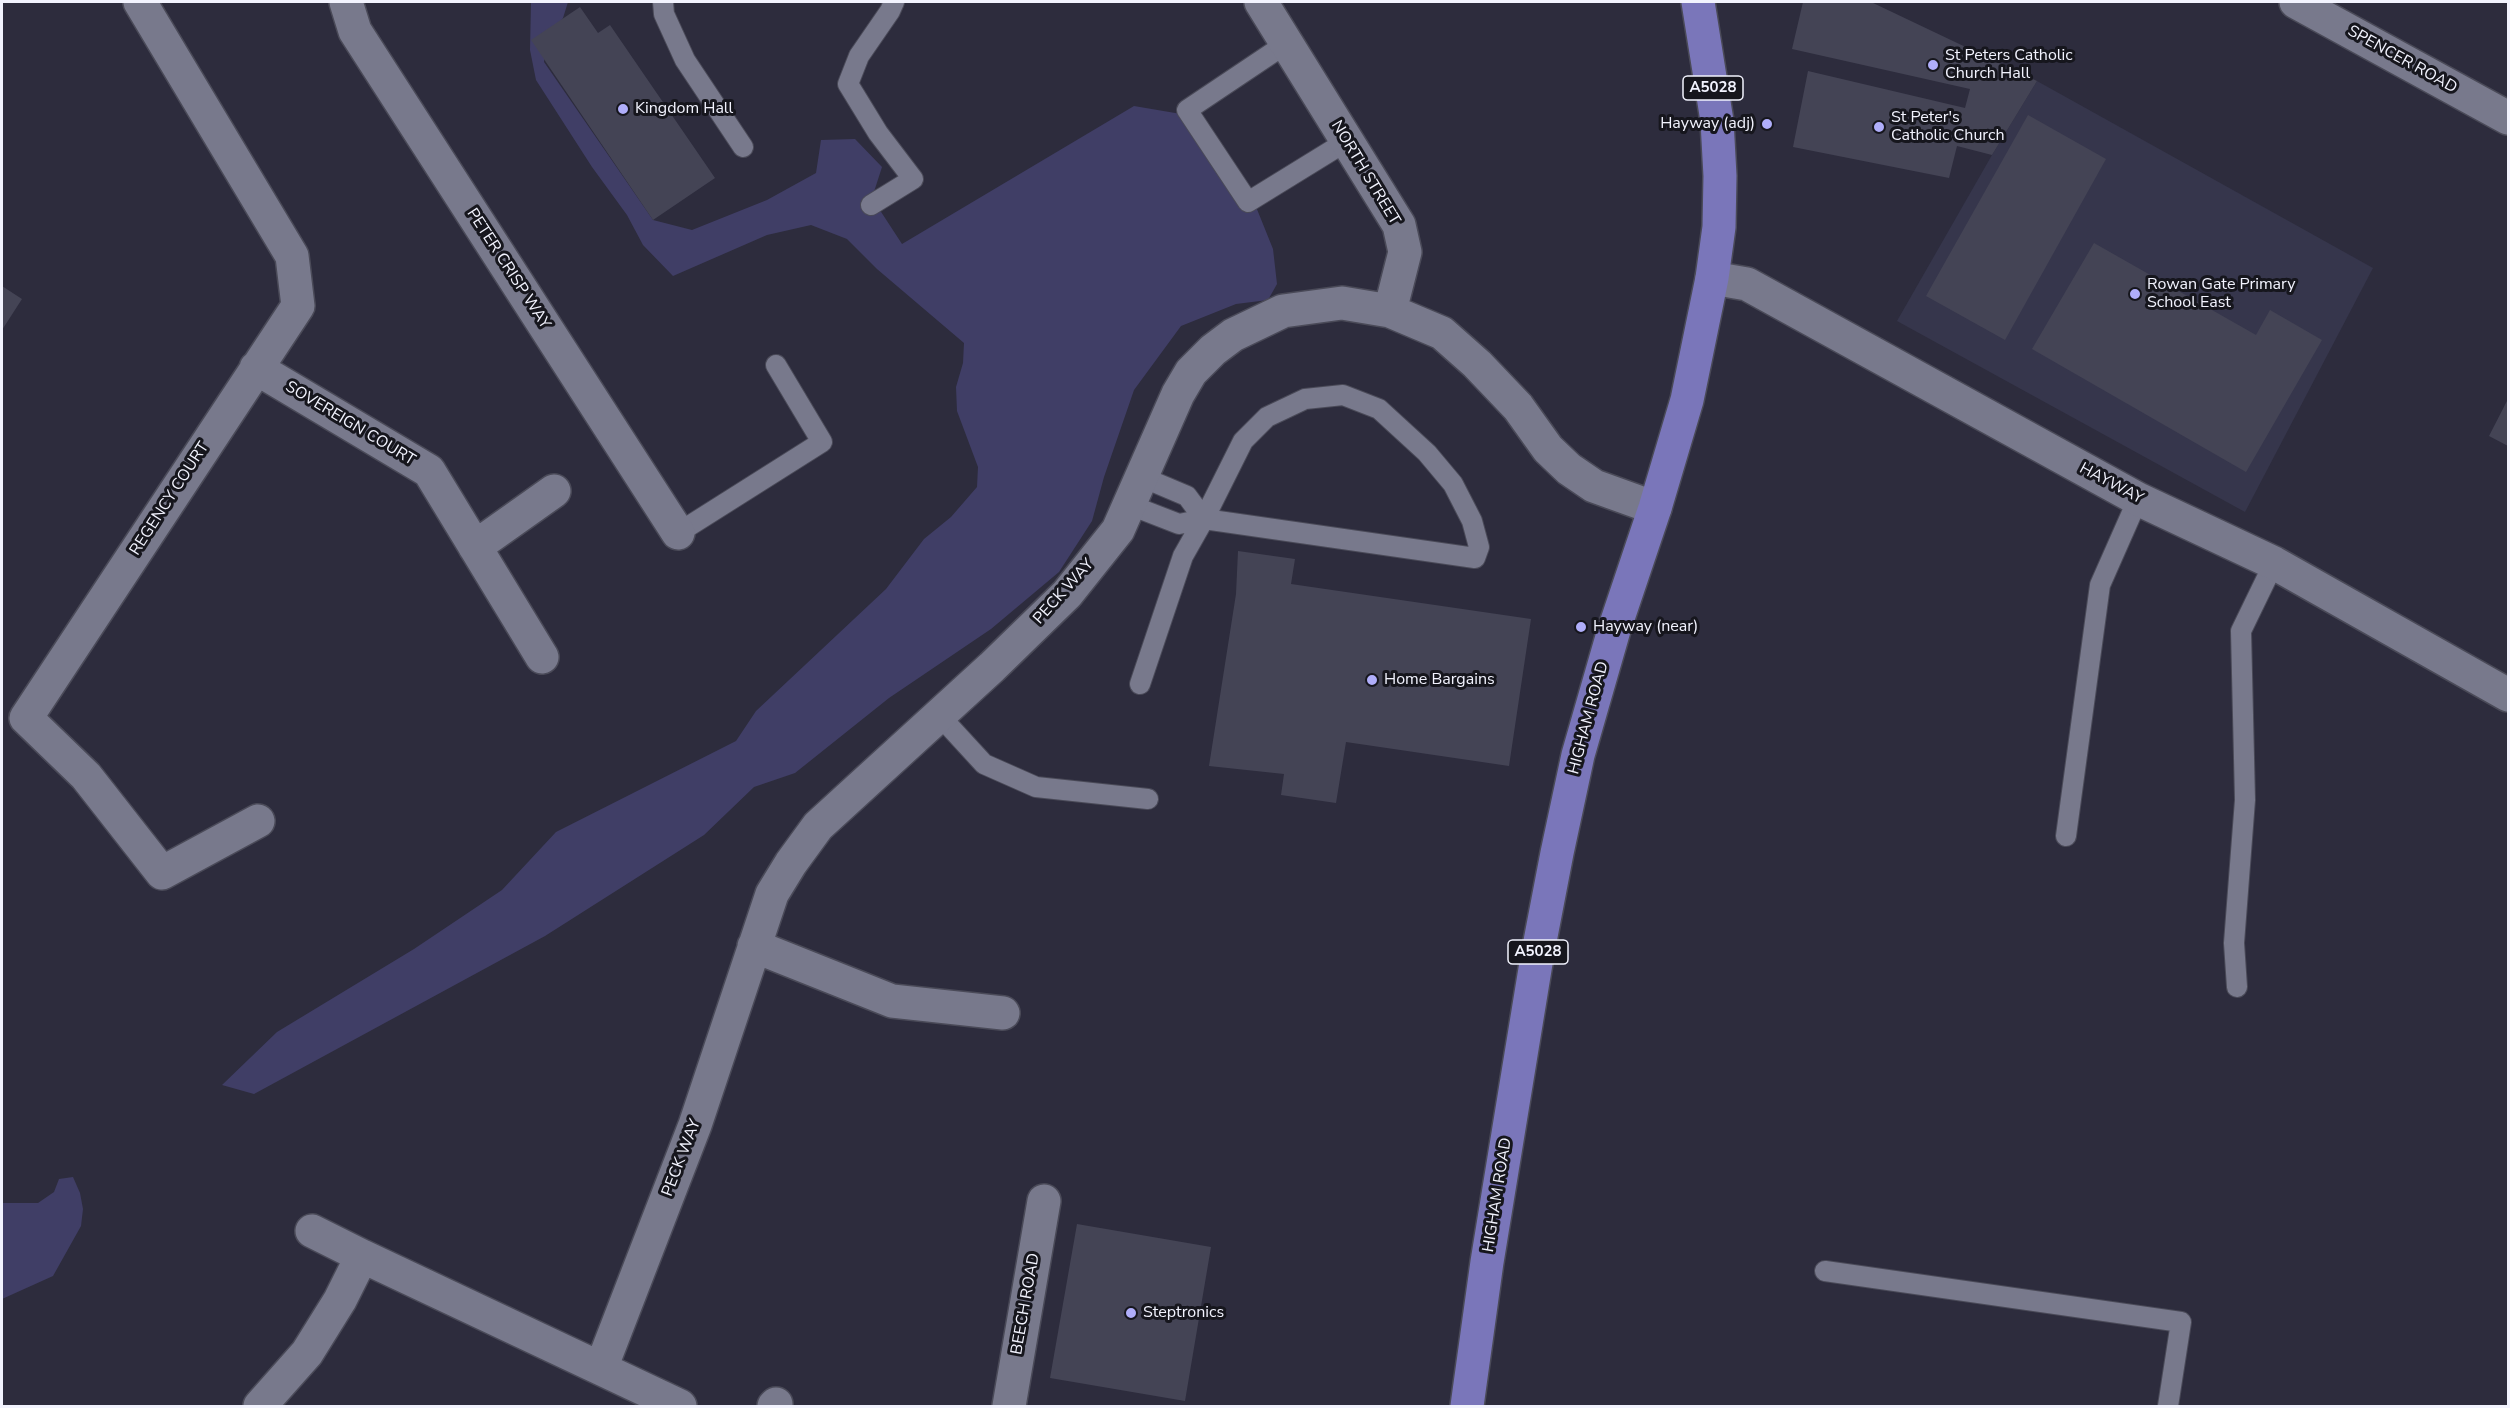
<!DOCTYPE html>
<style>
body{margin:0}
#map{position:relative;width:2510px;height:1408px;overflow:hidden;background:#2d2c3d;font-family:"Nunito Sans",sans-serif}
canvas{display:block}
.frame{position:absolute;inset:0;border:3px solid #f2f3fe;pointer-events:none}
</style>
<div id="map">
<canvas width="2510" height="1408"></canvas>
<div class="frame"></div>
</div>
<script>
const c = document.querySelector('canvas').getContext('2d');
c.lineJoin = 'round';
function fill(path, color) { c.fillStyle = color; c.fill(path, 'evenodd'); }
const toPath = rows => new Path2D(rows.map(r => 'M' + r).join(''));
function strokePath(path, color, width, dash) { c.strokeStyle = color; c.lineWidth = width; c.lineCap = dash ? 'butt' : 'round'; c.setLineDash(dash || []); c.stroke(path); }
function label(font, color, halo, rows, align = 'center') {
  c.font = font + ' "Nunito Sans",sans-serif'; c.lineWidth = 6; c.setLineDash([]); c.textBaseline = 'middle'; c.strokeStyle = halo; c.fillStyle = color; for (const [text, x, y, turn = 0] of rows) {
    c.save(); c.translate(x, y); c.rotate((+turn || 0) * Math.PI / 180); c.textAlign = isNaN(turn) ? turn : align; if (halo) c.strokeText(text, 0, 0); c.fillText(text, 0, 0); c.restore();
  }
}
const built = toPath([
 [2037,81,2373,268,2245,512,1897,321,1992,155]
]);
const green = toPath([
 [531,2,568,2,563,18,546,42,544,62,653,220,692,230,767,200,816,173,821,140,855,139,882,167,872,198,902,244,1134,106,1181,114,1209,134,1244,177,1273,249,1277,284,1268,300,1236,304,1181,326,1134,390,1104,477,1092,521,1059,572,991,629,889,698,795,773,754,787,704,835,545,936,254,1094,222,1085,277,1032,414,949,502,890,556,832,736,741,756,711,886,589,924,539,951,517,977,487,978,467,957,411,956,387,963,363,964,343,877,269,847,239,811,225,767,235,673,276,643,245,627,215,592,167,536,80,530,50],
 [73,1177,80,1193,83,1209,81,1226,53,1276,2,1299,2,1203,38,1203,54,1192,59,1179]
]);
const building = toPath([
 [1803,2,1871,2,2037,81,1992,155,1957,146,1949,178,1793,147,1808,71,1965,108,1970,89,1792,49],
 [580,7,598,33,610,25,715,178,653,220,531,40],
 [2028,115,2106,159,2005,340,1926,296],
 [2094,243,2256,335,2270,310,2322,340,2246,472,2032,349],
 [2,286,22,299,2,330],
 [2508,399,2508,446,2489,436],
 [1238,551,1295,559,1291,584,1531,619,1509,766,1346,742,1336,803,1281,795,1284,774,1209,766,1236,594],
 [1077,1224,1211,1247,1185,1401,1050,1378]
]);
const lane = toPath([
 [663,2,664,14,685,60,743,147],
 [1287,43,1187,110,1248,202,1347,141],
 [871,205,913,179,878,133,848,84,859,56,890,11,894,2],
 [1130,505,1179,524,1204,519,1475,558,1479,547,1472,521,1453,484,1427,453,1379,409,1343,395,1305,399,1267,417,1243,441,1204,519,1187,496,1142,477],
 [678,533,822,442,776,365],
 [1140,684,1183,556,1204,519],
 [939,715,984,764,1036,787,1148,799],
 [2066,836,2100,585,2138,499],
 [2237,987,2234,943,2245,800,2241,631,2274,563],
 [1825,1271,2181,1322,2168,1406]
]);
const street = toPath([
 [140,2,292,256,298,306,26,718,86,776,162,873,258,821],
 [346,2,355,31,678,533],
 [1261,2,1399,225,1405,252,1390,311],
 [2296,2,2508,118],
 [1712,278,1747,284,2138,499,2274,563,2508,695],
 [256,368,429,471,542,657],
 [475,547,554,491],
 [754,946,892,1001,1003,1013],
 [312,1231,362,1256],
 [601,1368,695,1125,772,894,791,863,818,826,992,667,1067,594,1118,530,1178,394,1191,372,1213,350,1233,335,1283,311,1342,303,1390,311,1442,333,1477,364,1518,407,1548,449,1569,469,1594,486,1655,508],
 [260,1406,307,1353,340,1300,362,1256,680,1406],
 [774,1406,776,1404],
 [1009,1406,1044,1201]
]);
const primary = toPath([
 [1467,1406,1487,1262,1537,957,1557,853,1578,755,1614,630,1655,508,1687,400,1712,278,1719,227,1720,176,1717,121,1698,2]
]);
const markers = [
 [1933,65,6,"#b0aefa"],
 [623,109,6,"#b0aefa"],
 [1767,124,6,"#b0aefa"],
 [1879,127,6,"#b0aefa"],
 [2135,294,6,"#b0aefa"],
 [1581,627,6,"#b0aefa"],
 [1372,680,6,"#b0aefa"],
 [1131,1313,6,"#b0aefa"]
];
const shields = [
 [1713,88,60],
 [1538,952,60]
];
const shieldNames = [
 ["A5028",1713,88],
 ["A5028",1538,952]
];
const poiNames = [
 ["St Peters Catholic",1945,56],
 ["Church Hall",1945,74],
 ["Kingdom Hall",635,109],
 ["St Peter's",1891,118],
 ["Catholic Church",1891,136],
 ["Hayway (adj)",1755,124,"right"],
 ["Rowan Gate Primary",2147,285],
 ["School East",2147,303],
 ["Hayway (near)",1593,627],
 ["Home Bargains",1384,680],
 ["Steptronics",1143,1313]
];
const streetNames = [
 ["SPENCER ROAD",2402,60,29],
 ["NORTH STREET",1365,173,59],
 ["PETER CRISP WAY",508,269,57],
 ["SOVEREIGN COURT",350,424,31],
 ["HAYWAY",2111,484,28],
 ["REGENCY COURT",170,499,-57],
 ["PECK WAY",1064,592,-48],
 ["HIGHAM ROAD",1589,718,-75],
 ["PECK WAY",682,1158,-69],
 ["HIGHAM ROAD",1498,1195,-81],
 ["BEECH ROAD",1026,1304,-80]
];
fill(built, '#36364c');
fill(green, '#403e66');
fill(building, '#445');
strokePath(lane, '#4a4a58', 22);
strokePath(street, '#4a4a58', 36);
strokePath(primary, '#4a4a58', 36);
strokePath(lane, '#78798c', 20);
strokePath(street, '#78798c', 33);
strokePath(primary, '#7a76ba', 33);
for (const [x, y, r, color] of markers) { const dot = new Path2D(); dot.arc(x, y, r, 0, 2 * Math.PI); c.fillStyle = color; c.fill(dot); strokePath(dot, '#16161d', 2); }
for (const [x, y, w] of shields) { const box = new Path2D(); box.roundRect(x - w / 2, y - 12, w, 24, 4.5); c.fillStyle = '#16161d'; c.fill(box); strokePath(box, '#f2f3fe', 1.5); }
label('bold 15px', '#f2f3fe', null, shieldNames);
label('16px', '#f2f3fe', '#16161d', poiNames, 'left');
label('16px', '#f2f3fe', '#16161d', streetNames);
</script>
